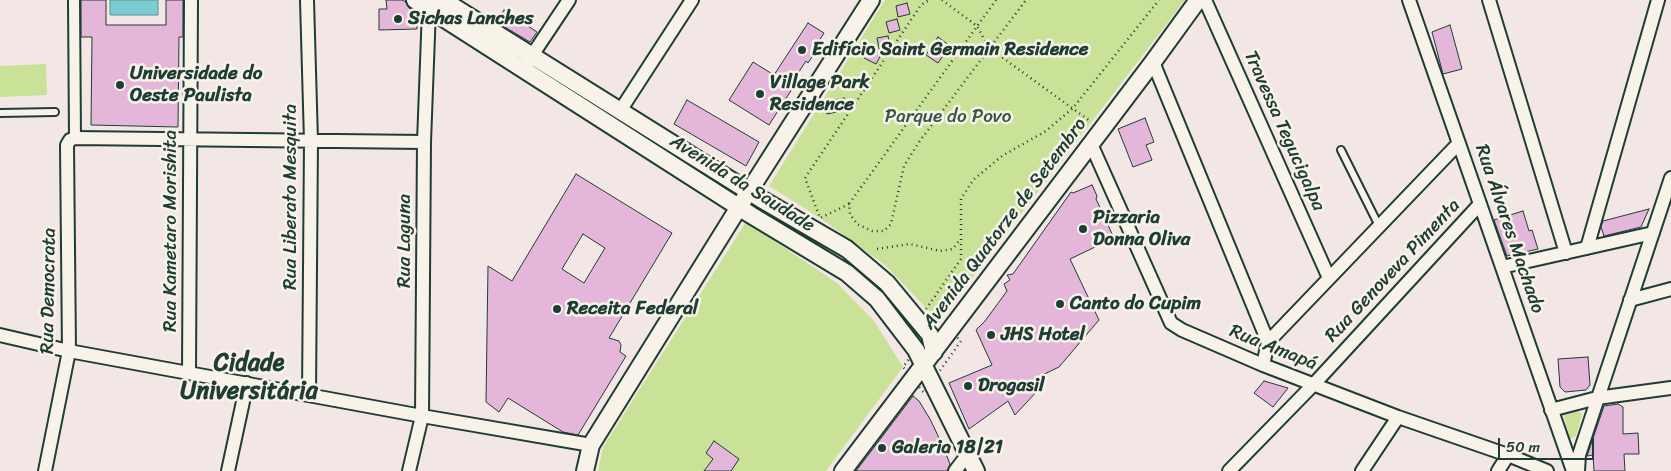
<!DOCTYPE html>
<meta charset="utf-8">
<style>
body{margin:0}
#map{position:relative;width:1671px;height:471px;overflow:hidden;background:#f3e7e5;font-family:Sriracha,sans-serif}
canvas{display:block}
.scale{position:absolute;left:1498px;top:438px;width:96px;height:22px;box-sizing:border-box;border:2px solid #1f3d34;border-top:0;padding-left:6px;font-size:15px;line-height:18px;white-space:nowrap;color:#1f3d34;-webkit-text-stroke:4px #f7f3e8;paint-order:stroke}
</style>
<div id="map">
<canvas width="1671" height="471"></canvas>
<div class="scale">50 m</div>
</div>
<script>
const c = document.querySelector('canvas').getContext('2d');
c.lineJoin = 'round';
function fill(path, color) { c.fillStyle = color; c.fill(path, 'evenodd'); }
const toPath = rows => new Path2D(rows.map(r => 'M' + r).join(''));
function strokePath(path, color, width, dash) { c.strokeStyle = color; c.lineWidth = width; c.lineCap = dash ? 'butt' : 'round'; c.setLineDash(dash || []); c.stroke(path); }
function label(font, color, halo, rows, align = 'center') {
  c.font = font + ' Sriracha,sans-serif'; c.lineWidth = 5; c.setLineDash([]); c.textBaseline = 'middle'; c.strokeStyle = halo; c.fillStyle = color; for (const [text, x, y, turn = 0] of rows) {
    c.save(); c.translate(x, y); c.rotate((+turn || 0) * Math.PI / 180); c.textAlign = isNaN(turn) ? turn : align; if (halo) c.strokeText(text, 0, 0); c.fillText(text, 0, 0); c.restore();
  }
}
const green = toPath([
 [885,0,1185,0,939,321,885,265,820,218,769,186],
 [46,64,47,95,0,97,0,66],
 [746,222,837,283,874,321,903,367,826,471,598,471,603,447],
 [1576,410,1582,414,1576,436,1570,439,1563,412]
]);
const water = toPath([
 [110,0,158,0,158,15,110,15,110,0]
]);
const building = toPath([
 [81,0,106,0,106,25,166,25,166,0,183,0,183,37,179,37,178,127,91,125,92,37,81,37,81,0],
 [386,0,402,0,406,2,409,8,417,13,417,29,379,30,379,9,387,9,386,0],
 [907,3,910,14,898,17,896,6,907,3],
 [504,10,537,32,530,42,496,22,504,10],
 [897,19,900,30,889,33,886,22,897,19],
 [808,23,824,33,814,49,816,51,808,63,806,61,789,87,792,89,769,125,729,100,753,62,774,75,808,23],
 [1450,25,1462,69,1443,74,1432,32,1450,25],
 [888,36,890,45,886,46,876,64,864,58,870,48,880,53,877,38,888,36],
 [938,37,950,46,938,63,926,55,938,37],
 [844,98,846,110,827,114,825,102,844,98],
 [687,100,759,142,746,166,674,124,687,100],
 [1145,118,1154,142,1146,145,1152,160,1133,167,1118,129,1145,118],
 [576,174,672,233,609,338,619,341,621,345,620,352,626,356,578,435,563,432,508,398,499,412,486,402,488,266,512,281,576,174],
 [583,234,605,248,584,283,562,269,583,234],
 [1092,185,1097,196,1096,199,1114,238,1070,259,1099,320,1059,367,1034,379,1038,390,1015,415,1008,401,969,429,949,383,992,365,976,330,985,321,1007,291,1004,284,1010,280,1007,275,1013,274,1071,192,1073,193,1092,185],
 [1649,209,1641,227,1604,236,1601,227,1603,221,1649,209],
 [1523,211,1529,231,1532,230,1538,249,1507,256,1494,220,1523,211],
 [1588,357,1590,385,1586,390,1565,392,1560,387,1558,359,1588,357],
 [1264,381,1288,388,1273,407,1254,393,1264,381],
 [913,396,919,401,930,419,942,444,950,464,947,471,856,471,913,396],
 [1618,404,1623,407,1623,434,1638,433,1639,454,1624,454,1625,471,1594,471,1593,455,1587,456,1604,406,1618,404],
 [714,441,739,459,731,471,704,471,713,459,706,453,714,441]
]);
const path = toPath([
 [942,0,977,26,989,48,1090,121],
 [996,0,849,204,850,214,857,224,872,231,884,231,891,224,904,166,919,142,1026,0],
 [849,204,820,218,805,178,921,5,929,0],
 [877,249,910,244,940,251,953,249,959,241],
 [926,309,961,259,961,199,973,180,1002,156,1046,131,1073,108,1159,0],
 [939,321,961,341,924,393,903,367,939,321]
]);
const service = toPath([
 [0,113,55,112],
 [1341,150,1379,226]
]);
const pedestrian = toPath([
 [74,0,75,138]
]);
const minor = toPath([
 [307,0,311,141,309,395],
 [1205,0,1329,278],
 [1409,0,1573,471],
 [1489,0,1566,253],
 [1153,62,1268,342],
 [527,63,569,0],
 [620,111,692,0],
 [1091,144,1171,323,1182,330,1263,365,1398,417,1508,455,1547,471],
 [1587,248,1658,0],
 [1502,267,1653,233],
 [1630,300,1671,289],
 [0,335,69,351,422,416,591,445],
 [1263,365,1268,342,1459,143],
 [189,373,191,0],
 [1551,410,1597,398,1671,388],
 [45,471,69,351,67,145,70,140,75,138,424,142],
 [228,471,247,383],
 [409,471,422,416,424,142,429,9,435,0],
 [955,471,968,454],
 [1229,471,1314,384,1480,204],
 [1362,471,1398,417],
 [1498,471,1508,455],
 [1578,471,1579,455,1671,178]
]);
const tertiary = toPath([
 [415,0,751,215,847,273,877,299,916,350,976,471],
 [443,0,761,199,847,249,887,283,930,335,934,352],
 [585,471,591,445,739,207,871,0],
 [843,471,1153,62,1198,0]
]);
const markers = [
 [398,19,5,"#1f3d34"],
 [802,50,5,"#1f3d34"],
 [120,85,5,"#1f3d34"],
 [760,94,5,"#1f3d34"],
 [1083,229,5,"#1f3d34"],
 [1060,304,5,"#1f3d34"],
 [557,309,5,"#1f3d34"],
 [991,335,5,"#1f3d34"],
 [968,386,5,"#1f3d34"],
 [882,448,5,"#1f3d34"]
];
const poiNames = [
 ["Sichas Lanches",408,19],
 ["Edifício Saint Germain Residence",812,50],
 ["Universidade do",130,74],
 ["Oeste Paulista",130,96],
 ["Village Park",770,83],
 ["Residence",770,105],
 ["Pizzaria",1093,218],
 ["Donna Oliva",1093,240],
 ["Canto do Cupim",1070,304],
 ["Receita Federal",567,309],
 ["JHS Hotel",1001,335],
 ["Drogasil",978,386],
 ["Galeria 18|21",892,448]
];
const parkNames = [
 ["Parque do Povo",948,117]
];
const streetNames = [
 ["Travessa Tegucigalpa",1284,131,66],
 ["Avenida da Saudade",742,184,32],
 ["Rua Liberato Mesquita",291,197,-90],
 ["Avenida Quatorze de Setembro",1005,224,-53],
 ["Rua Álvares Machado",1509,229,71],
 ["Rua Kametaro Morishita",171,231,-90],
 ["Rua Laguna",405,241,-90],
 ["Rua Genoveva Pimenta",1393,271,-47],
 ["Rua Democrata",49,291,-89],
 ["Rua Amapá",1273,348,22]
];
const districtNames = [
 ["Cidade",249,364],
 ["Universitária",249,392]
];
fill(green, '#c9e298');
fill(water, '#7cccd5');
strokePath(water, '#579395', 1);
fill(building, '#e4b6d9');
strokePath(building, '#1f3d34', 1);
strokePath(service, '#1f3d34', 10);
strokePath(pedestrian, '#1f3d34', 14);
strokePath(minor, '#1f3d34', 16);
strokePath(tertiary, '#1f3d34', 20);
strokePath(path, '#1f3d34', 2.5, [1, 4]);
strokePath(service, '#f7f3e8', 6);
strokePath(pedestrian, '#f7f3e8', 10);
strokePath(minor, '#f7f3e8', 12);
strokePath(tertiary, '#f7f3e8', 16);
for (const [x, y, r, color] of markers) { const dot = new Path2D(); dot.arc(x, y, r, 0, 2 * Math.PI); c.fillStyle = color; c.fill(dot); strokePath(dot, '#f7f3e8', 2); }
label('bold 19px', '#1f3d34', '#f7f3e8', poiNames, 'left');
label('19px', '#385643', '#f7f3e8', parkNames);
label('19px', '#1f3d34', '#f7f3e8', streetNames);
label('bold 24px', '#1f3d34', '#f7f3e8', districtNames);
</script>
